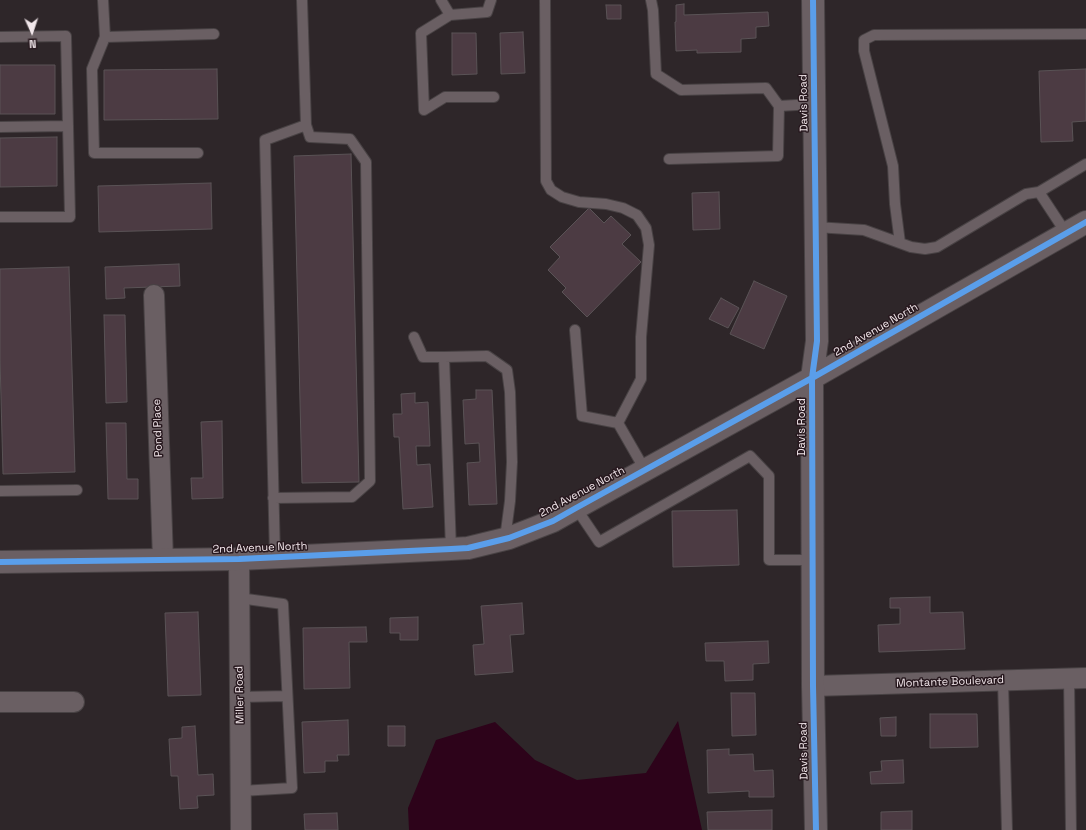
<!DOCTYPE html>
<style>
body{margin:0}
#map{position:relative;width:1086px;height:830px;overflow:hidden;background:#2e2629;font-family:"Space Grotesk",sans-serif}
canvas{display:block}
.north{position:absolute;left:12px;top:12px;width:40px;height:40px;-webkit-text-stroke:3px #27181e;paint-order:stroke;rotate:177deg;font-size:11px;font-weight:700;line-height:16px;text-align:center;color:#f1e6ea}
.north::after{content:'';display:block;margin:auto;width:14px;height:18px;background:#f1e6ea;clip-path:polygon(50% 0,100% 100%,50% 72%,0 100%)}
</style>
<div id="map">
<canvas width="1086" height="830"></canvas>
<div class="north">N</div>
</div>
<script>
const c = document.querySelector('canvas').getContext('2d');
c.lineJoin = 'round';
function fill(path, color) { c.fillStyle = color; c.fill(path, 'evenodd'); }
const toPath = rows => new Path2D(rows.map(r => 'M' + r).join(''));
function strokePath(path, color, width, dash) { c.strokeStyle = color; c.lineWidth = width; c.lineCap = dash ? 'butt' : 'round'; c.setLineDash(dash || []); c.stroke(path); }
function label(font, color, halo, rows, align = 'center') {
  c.font = font + ' "Space Grotesk",sans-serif'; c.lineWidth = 3; c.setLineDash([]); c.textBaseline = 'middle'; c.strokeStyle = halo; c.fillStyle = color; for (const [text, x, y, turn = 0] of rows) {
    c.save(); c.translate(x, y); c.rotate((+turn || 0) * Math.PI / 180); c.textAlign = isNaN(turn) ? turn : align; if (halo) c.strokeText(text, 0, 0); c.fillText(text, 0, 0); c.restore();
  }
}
const water = toPath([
 [678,721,702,830,409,830,408,808,436,740,495,722,535,760,577,780,646,773]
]);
const building = toPath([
 [684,4,684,15,768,12,769,26,756,27,756,38,741,39,741,52,697,53,697,50,676,51,675,22,676,22,676,5,684,4],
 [606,5,621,5,621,19,607,19,606,5],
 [523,32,525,73,501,74,500,33,523,32],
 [452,33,476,33,477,74,452,75,452,33],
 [0,65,55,65,55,114,0,114,0,65],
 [217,69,218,119,104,120,104,70,217,69],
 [1086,69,1086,121,1072,122,1073,141,1041,142,1039,71,1086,69],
 [57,137,57,186,0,187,0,138,57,137],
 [351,154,359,482,302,483,294,156,351,154],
 [211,183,212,229,99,232,98,186,211,183],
 [719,192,720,229,693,230,692,193,719,192],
 [589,208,604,223,611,216,631,235,622,244,641,262,587,317,562,292,566,288,548,270,560,257,550,247,589,208],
 [179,264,180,286,124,288,125,298,106,299,105,267,179,264],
 [69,267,75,472,3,474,0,359,0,269,69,267],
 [754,281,787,296,764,349,730,334,754,281],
 [721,298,739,308,728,328,709,319,721,298],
 [104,315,125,315,127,402,106,403,104,315],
 [476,390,492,390,497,504,469,505,467,463,480,462,479,443,465,444,463,400,476,399,476,390],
 [415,393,415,403,428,402,430,446,416,446,417,465,430,464,433,507,403,509,399,437,394,437,393,414,402,414,401,394,415,393],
 [222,421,223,498,192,499,191,478,203,478,201,422,222,421],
 [106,423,126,423,127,479,138,479,138,499,108,499,106,423],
 [737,510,739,565,673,567,672,511,737,510],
 [930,597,930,613,963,612,965,649,879,652,878,625,900,624,900,608,890,608,890,598,930,597],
 [522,603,524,634,510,635,513,672,475,675,473,645,484,644,481,606,522,603],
 [198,612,201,695,168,696,165,613,198,612],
 [418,617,418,640,400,640,400,633,390,633,390,618,418,617],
 [366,627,367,642,349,642,350,688,304,689,303,628,366,627],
 [768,641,769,663,753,664,753,680,725,681,724,661,706,661,705,643,768,641],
 [731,693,755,693,756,735,732,736,731,693],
 [930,714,977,714,978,747,930,748,930,714],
 [896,717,896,736,881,736,880,718,896,717],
 [348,720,349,755,337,755,338,761,325,761,325,772,304,773,302,722,348,720],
 [195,726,198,775,213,774,214,795,197,796,198,808,180,809,178,776,171,776,169,739,182,738,182,727,195,726],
 [388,726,405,726,405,746,388,746,388,726],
 [729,749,729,755,753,754,754,771,773,770,774,797,749,797,749,791,708,793,707,750,729,749],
 [903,760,904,783,871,784,870,772,882,771,881,761,903,760],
 [772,810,772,830,708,830,707,812,772,810],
 [912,811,912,830,881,830,881,812,912,811],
 [337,813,338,830,305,830,304,814,337,813]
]);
const service = toPath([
 [103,0,105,37,92,69,94,153,198,153],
 [441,0,450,15,421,33,424,110,445,97,494,97],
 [545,0,546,181,551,190,562,197,579,202,606,204,623,208,637,215,646,228,649,245,641,337,641,379,618,423],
 [651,0,653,10,656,74,681,90,766,88,779,106],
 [450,15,487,12,491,0],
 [0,37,66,36,70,217,0,217],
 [105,37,214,34],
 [0,127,68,126],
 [669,159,778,156,779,106,814,104],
 [815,227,864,230,911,247,925,249,937,247,1014,201,1026,194,1039,192],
 [1066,233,1039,192,1086,164],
 [900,243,895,204,893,166,864,51,864,40,874,35,1086,34],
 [575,330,582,416,618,423,645,470],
 [414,337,423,357,444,357,451,549],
 [444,357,487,356,507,370,510,392,512,462,510,501,505,539],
 [0,491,77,490],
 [273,498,352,497,370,481,366,162,350,139,310,137,306,125],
 [576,508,599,542,750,456,769,476,769,560,813,560],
 [275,557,265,140,306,125,302,0],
 [239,598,283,604,292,788,241,791],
 [1069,678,1071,830],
 [1003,681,1007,830],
 [240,697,287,696]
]);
const minor = toPath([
 [154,295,163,560],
 [239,559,241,830],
 [813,686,1086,678],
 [0,702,74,702]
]);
const tertiary = toPath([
 [813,0,817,341,812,378,813,686,816,830],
 [0,562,239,559,451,549,468,548,509,538,553,521,576,508,812,378,1086,222]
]);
const cycleway = toPath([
 [813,0,817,341,812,378,813,686,816,830],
 [0,562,239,559,451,549,468,548,509,538,553,521,576,508,812,378,1086,222]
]);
const streetNames = [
 ["Davis Road",804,103,-91],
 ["2nd Avenue North",876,330,-30],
 ["Davis Road",802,427,-90],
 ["Pond Place",158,428,-92],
 ["2nd Avenue North",582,492,-28],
 ["2nd Avenue North",260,548,-2],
 ["Montante Boulevard",950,682,-2],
 ["Miller Road",240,695,-91],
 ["Davis Road",804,751,-91]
];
fill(water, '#2d031a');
fill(building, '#4c3b43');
strokePath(building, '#5a5356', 1);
strokePath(service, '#484244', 12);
strokePath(minor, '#484244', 22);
strokePath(tertiary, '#484244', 24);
strokePath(service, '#6a5f63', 10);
strokePath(minor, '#6a5f63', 20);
strokePath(tertiary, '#6a5f63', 22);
strokePath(cycleway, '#5a9eea', 6);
label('11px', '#f1e6ea', '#27181e', streetNames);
</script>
